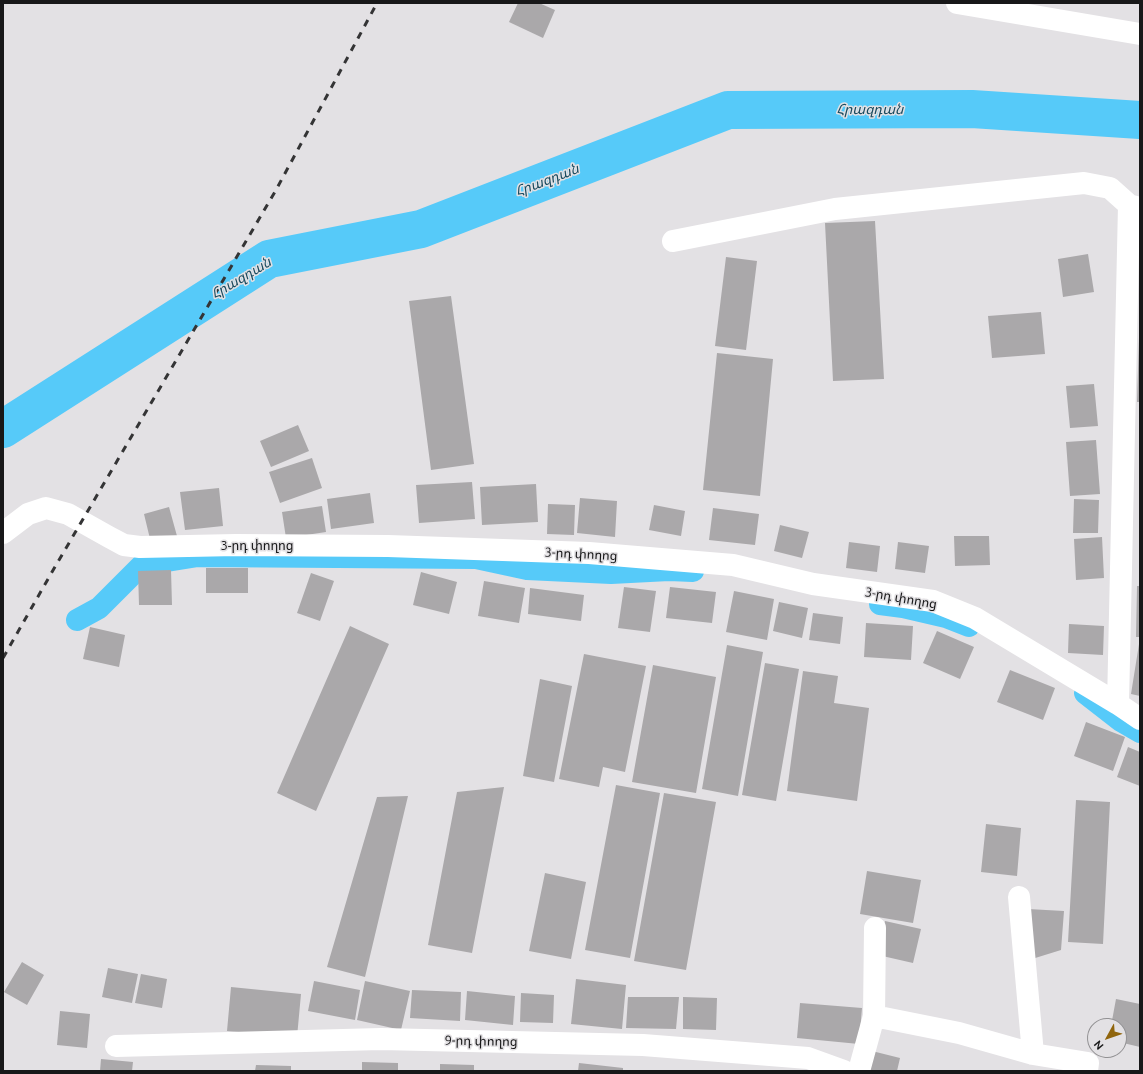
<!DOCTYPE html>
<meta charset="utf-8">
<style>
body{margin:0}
#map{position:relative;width:1143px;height:1074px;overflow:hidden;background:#e3e1e4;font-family:Ubuntu,sans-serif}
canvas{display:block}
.frame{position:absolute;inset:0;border:4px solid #181819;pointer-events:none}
.north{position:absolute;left:1087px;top:1018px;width:40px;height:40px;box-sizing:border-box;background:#e3e1e4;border:1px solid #929193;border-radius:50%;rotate:230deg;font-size:11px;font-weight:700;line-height:16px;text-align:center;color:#181819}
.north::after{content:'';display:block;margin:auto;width:14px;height:18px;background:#90650d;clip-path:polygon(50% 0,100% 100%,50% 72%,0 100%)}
</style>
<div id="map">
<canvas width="1143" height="1074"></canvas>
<div class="frame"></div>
<div class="north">N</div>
</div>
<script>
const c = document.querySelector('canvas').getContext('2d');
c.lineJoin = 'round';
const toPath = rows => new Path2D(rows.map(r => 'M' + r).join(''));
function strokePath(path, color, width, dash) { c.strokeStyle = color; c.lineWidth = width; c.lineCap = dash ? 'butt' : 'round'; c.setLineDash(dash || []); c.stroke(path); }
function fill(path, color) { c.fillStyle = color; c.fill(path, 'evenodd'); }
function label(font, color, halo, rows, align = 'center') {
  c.font = font + ' Ubuntu,"Noto Sans Armenian",sans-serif'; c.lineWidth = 3; c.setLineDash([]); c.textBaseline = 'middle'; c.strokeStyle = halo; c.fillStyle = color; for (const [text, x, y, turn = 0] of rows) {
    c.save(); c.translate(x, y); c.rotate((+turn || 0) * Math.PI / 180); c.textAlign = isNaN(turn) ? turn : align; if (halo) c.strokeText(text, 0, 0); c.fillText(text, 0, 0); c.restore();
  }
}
const canal = toPath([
 [880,604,903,607,946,617,969,626],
 [77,620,99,608,142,565,198,556,476,558,527,569,611,573,669,570,693,571],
 [1085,693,1121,721,1140,732]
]);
const river = toPath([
 [3,429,269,259,421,229,728,110,972,109,1140,120]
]);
const building = toPath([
 [518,3,539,3,555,10,543,38,509,22],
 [875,221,884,379,833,381,825,223],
 [1088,254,1094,292,1063,297,1058,259],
 [726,257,757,261,746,350,715,346],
 [451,296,474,464,431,470,409,301],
 [1041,312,1045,354,992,358,988,316],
 [1139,338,1140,338,1140,402,1137,402],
 [717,353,773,359,760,496,703,490],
 [1094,384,1098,426,1070,428,1066,386],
 [298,425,309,451,271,467,260,441],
 [1096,440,1100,494,1070,496,1066,442],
 [312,458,322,488,280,503,269,472],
 [472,482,475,519,419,523,416,485],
 [536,484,538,522,482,525,480,487],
 [219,488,223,526,185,530,180,492],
 [370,493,374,523,331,529,327,499],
 [580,498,617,501,615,537,577,533],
 [1074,499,1099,500,1098,533,1073,533],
 [548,504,575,505,574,535,547,534],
 [654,505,685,511,681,536,649,530],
 [322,506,326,532,286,538,282,512],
 [169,507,177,536,151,543,144,514],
 [713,508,759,514,755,545,709,540],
 [780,525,809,532,802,558,774,551],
 [954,536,989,536,990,565,955,566],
 [1102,537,1104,578,1076,580,1074,539],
 [849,542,880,546,877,572,846,568],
 [898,542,929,546,925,573,895,569],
 [206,568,248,568,248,593,206,593],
 [171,570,172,605,139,605,138,571],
 [421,572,457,582,449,614,413,605],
 [311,573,334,581,320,621,297,613],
 [484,581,525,588,519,623,478,616],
 [1137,586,1140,586,1140,637,1136,637],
 [624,587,656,591,650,632,618,628],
 [670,587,716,592,712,623,666,618],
 [530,588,584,595,581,621,528,614],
 [734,591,774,599,767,640,726,632],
 [779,602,808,608,802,638,773,631],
 [813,613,843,617,840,644,809,640],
 [866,623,913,626,911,660,864,657],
 [1069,624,1104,626,1103,655,1068,653],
 [350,626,389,644,316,811,277,793],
 [90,627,125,635,119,667,83,659],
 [937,631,974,647,960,679,923,663],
 [1139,644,1140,644,1140,696,1131,694],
 [727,645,763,652,738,796,702,789],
 [584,654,646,666,625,772,603,767,599,787,559,779],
 [765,663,799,669,776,801,742,795],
 [653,665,716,677,696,793,632,782],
 [1010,670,1055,688,1043,720,997,702],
 [803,671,838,676,834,703,869,708,857,801,787,791],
 [540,679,572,686,554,782,523,776],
 [1086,722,1125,737,1113,771,1074,756],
 [1128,747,1140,752,1140,786,1117,777],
 [616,785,660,793,630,958,585,950],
 [504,787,472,953,428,945,457,792],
 [664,793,716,802,686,970,634,961],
 [408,796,365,977,327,967,377,797],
 [1076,800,1110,802,1103,944,1068,942],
 [986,824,1021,828,1017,876,981,872],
 [867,871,921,880,913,923,860,914],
 [545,873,586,882,571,959,529,951],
 [1028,909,1064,911,1061,950,1032,959],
 [885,921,921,929,913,963,878,955],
 [22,962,44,975,27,1005,4,992],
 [108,968,138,974,132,1003,102,997],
 [141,974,167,979,162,1008,135,1003],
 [576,979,626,985,622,1029,571,1024],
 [314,981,360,990,355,1020,308,1011],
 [365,981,410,991,401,1030,357,1020],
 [231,987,301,994,297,1037,227,1031],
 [412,990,461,992,460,1021,410,1018],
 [467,991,515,996,513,1025,465,1020],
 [521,993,554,995,553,1023,520,1022],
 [628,997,679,997,676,1029,626,1028],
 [683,997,717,998,716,1030,683,1029],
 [1116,999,1140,1004,1140,1047,1119,1042,1119,1026,1111,1026],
 [800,1003,862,1008,859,1044,797,1038],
 [60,1011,90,1014,87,1048,57,1045],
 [872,1051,900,1058,897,1071,867,1071],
 [101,1059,133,1062,132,1071,100,1071],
 [362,1062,398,1063,398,1071,362,1071],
 [579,1063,623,1068,623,1071,578,1071],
 [440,1064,474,1065,474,1071,440,1071],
 [256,1065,291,1066,291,1071,255,1071]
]);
const minor = toPath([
 [957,3,1140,34],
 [673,241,835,209,1084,183,1110,188,1129,205,1140,208],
 [3,533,28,514,46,508,68,514,109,537,124,545,140,547,236,545,388,546,589,553,733,565,813,584,933,601,975,618,1118,704,1140,719],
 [1118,704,1129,205],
 [1019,897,1033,1054],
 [874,1016,959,1033,1033,1054,1088,1063,1087,1071],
 [116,1046,381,1039,643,1045,808,1058,844,1071],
 [859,1071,874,1016,875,928]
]);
const rail = toPath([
 [3,658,52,572,276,190,377,3]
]);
const streetNames = [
 ["3-րդ փողոց",257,546],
 ["3-րդ փողոց",581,554,3],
 ["3-րդ փողոց",901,598,10],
 ["9-րդ փողոց",481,1041,1]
];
const waterNames = [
 ["Հրազդան",870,109],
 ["Հրազդան",547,180,-21],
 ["Հրազդան",241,278,-31]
];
strokePath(canal, '#56caf9', 22);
strokePath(river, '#56caf9', 38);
fill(building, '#aaa8aa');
strokePath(minor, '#fff', 22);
strokePath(rail, '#343435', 3, [7, 7]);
label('13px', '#181819', '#e3e1e4', streetNames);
label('italic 14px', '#1a4b5f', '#e3e1e4', waterNames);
</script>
